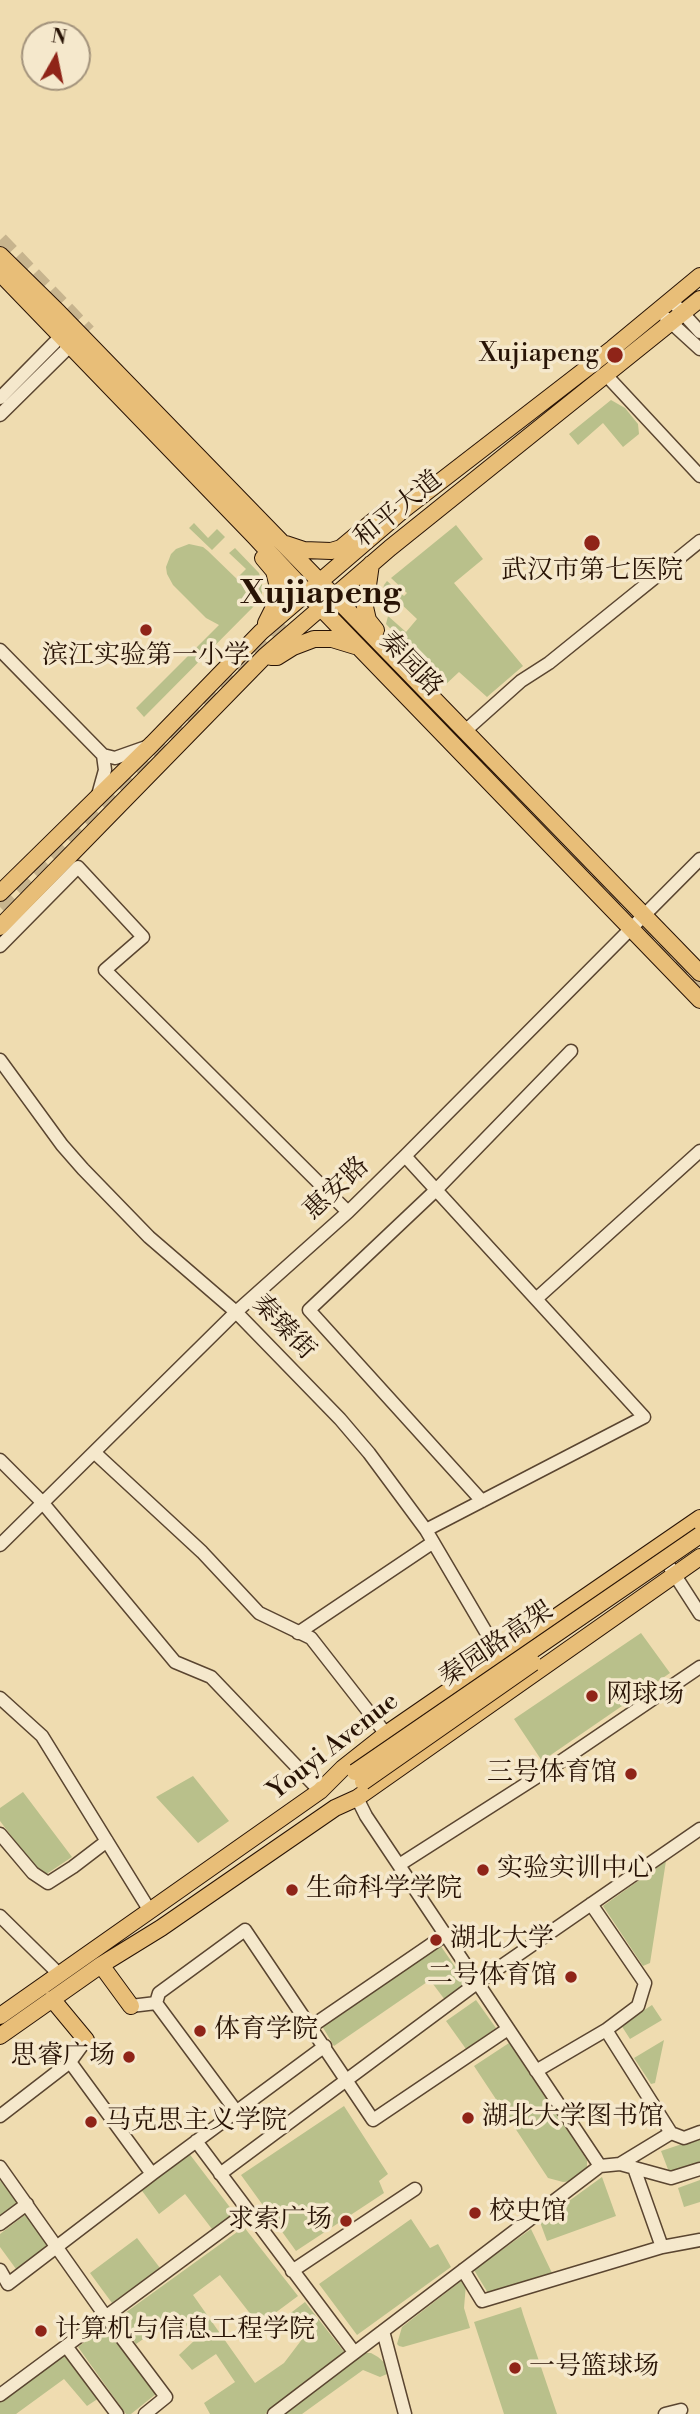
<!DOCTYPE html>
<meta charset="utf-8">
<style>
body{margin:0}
#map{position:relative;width:700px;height:2414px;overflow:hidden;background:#efdcb0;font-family:"Libre Bodoni",serif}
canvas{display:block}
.north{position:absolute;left:21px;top:21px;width:70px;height:70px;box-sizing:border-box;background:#f5e8cc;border:2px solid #a3937c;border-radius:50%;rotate:9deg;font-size:19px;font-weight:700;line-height:28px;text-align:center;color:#281305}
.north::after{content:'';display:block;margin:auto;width:24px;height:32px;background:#8f2418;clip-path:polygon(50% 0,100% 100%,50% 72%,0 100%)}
</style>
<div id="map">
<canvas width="700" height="2414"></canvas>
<div class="north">N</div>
</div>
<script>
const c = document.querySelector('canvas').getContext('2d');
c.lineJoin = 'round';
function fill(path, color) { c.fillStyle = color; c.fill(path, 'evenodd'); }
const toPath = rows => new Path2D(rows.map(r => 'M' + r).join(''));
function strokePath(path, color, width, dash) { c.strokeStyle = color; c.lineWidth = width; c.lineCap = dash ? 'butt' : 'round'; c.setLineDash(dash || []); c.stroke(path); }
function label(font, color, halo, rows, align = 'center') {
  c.font = font + ' "Libre Bodoni","Noto Serif SC",serif'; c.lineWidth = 7; c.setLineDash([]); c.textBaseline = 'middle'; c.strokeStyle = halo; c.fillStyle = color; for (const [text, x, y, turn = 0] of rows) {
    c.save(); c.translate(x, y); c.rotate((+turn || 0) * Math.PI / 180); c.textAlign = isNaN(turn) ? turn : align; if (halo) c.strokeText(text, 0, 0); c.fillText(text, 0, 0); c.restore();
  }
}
const green = toPath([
 [611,400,625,408,638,424,639,434,623,447,603,423,578,445,569,434],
 [194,523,208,538,217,529,225,537,212,550,189,528],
 [456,525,483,559,454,583,523,666,487,697,459,672,444,686,386,624,388,616,406,632,417,619,397,600,390,605,382,594,384,585,387,581,404,596,407,593,391,578],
 [189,544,203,547,208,551,241,583,248,596,253,591,238,577,246,569,229,553,235,548,259,573,262,582,262,596,261,599,144,717,136,708,219,625,206,618,173,585,167,574,166,567,171,554,176,549],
 [641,1633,670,1673,542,1761,514,1719],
 [193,1776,229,1821,198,1843,156,1797],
 [23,1792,72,1857,42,1877,0,1821,0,1808],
 [666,1861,650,1963,643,1966,603,1906],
 [440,1945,468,1985,445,2000,430,1980,334,2046,322,2026],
 [476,2000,496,2028,466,2049,446,2021],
 [652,2005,662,2020,630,2039,621,2025],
 [664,2040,655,2083,651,2084,634,2058],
 [509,2043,587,2160,587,2172,573,2181,563,2182,548,2178,474,2066],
 [344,2106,388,2174,379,2181,384,2193,296,2251,241,2175],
 [700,2138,700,2163,669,2172,661,2151],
 [188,2152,235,2214,212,2229,185,2194,159,2214,140,2188],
 [602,2177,616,2216,547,2241,540,2222],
 [1,2180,18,2203,0,2217,0,2182],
 [700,2180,700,2202,684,2207,678,2188],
 [26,2214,50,2245,16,2269,0,2247,0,2234],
 [411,2219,430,2248,438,2244,451,2267,357,2335,319,2284],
 [244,2227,298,2296,259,2325,220,2275,193,2295,255,2383,284,2363,303,2338,288,2315,305,2302,345,2353,265,2414,210,2414,204,2403,235,2382,216,2354,192,2370,179,2355,196,2339,179,2315,136,2344,118,2318],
 [531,2229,552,2273,488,2293,474,2270],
 [137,2238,160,2268,112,2303,90,2273],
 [461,2281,466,2284,464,2308,470,2328,403,2347,399,2346,397,2344,402,2327],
 [521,2307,523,2314,557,2414,504,2414,474,2322],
 [105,2326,156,2394,131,2414,126,2414,78,2347],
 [65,2353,99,2398,87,2406,64,2379,16,2414,0,2414,0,2401],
 [359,2353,371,2353,378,2357,385,2363,387,2374,380,2377,363,2370,302,2414,280,2414]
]);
const majorTunnel = toPath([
 [0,240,88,332],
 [577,857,700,987],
 [0,907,272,637,284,610,289,583,286,564,271,537]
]);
const minor = toPath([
 [671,300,700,332],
 [666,318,700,349],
 [606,375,700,476],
 [0,398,66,331],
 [0,415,75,341],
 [0,650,103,755,115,758,149,746],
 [465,731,521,681,549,663,700,541],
 [98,795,105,770,103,755],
 [0,946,78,867,143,937,105,970,348,1212],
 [0,1060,62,1145,83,1169,149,1237,236,1312,340,1419,369,1453,426,1530,500,1656],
 [405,1156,644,1417,426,1530],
 [536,1299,700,1151],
 [95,1453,202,1552,259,1613,311,1638,386,1734],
 [0,1460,42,1502,175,1662,211,1677,320,1791],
 [482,1501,309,1310,436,1190,571,1051],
 [0,1545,236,1312,348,1212,405,1156,700,859],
 [660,1552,700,1614],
 [298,1633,432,1543],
 [0,1698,42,1736,150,1911],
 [0,1834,33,1873,48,1883,73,1867,107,1841],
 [399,1865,554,1766,700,1667],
 [0,1916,59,1974],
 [156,2003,236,2111],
 [131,2006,156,2003,159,1993,245,1930,373,2120,508,2029],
 [312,2026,445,1935],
 [606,2030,671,2133,684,2138,700,2132],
 [86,2040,70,2062,152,2174,325,2046],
 [536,2071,606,2030,638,2006,645,1983,591,1904],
 [0,2116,70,2062],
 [196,2141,354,2352],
 [620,2164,671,2178,700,2169],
 [600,2166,620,2164,671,2133],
 [0,2167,106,2317,166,2397,145,2414],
 [634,2168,662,2247],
 [220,2174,477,1983,700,1829],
 [0,2224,27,2204],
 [0,2270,8,2284,152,2174],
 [463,2270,482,2301,662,2247,700,2240],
 [292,2271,415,2189],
 [383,2331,405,2414],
 [66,2346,117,2414],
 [0,2395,247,2212],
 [274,2414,600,2166,366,1816,357,1798],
 [665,2414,681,2410]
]);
const major = toPath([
 [0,255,59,313,700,973],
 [0,273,254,536,320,607,700,1000],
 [286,544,304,550,331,551,341,548,383,513,402,511],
 [263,558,274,571,278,587,275,605,266,623],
 [371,564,365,607,368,620,376,630],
 [271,657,277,657,293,647,314,639,332,639,355,646],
 [0,893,152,744,261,632,402,511,613,348,700,276],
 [0,927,265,656,390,548,700,299],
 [101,1965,131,2006],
 [52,1999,86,2040],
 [0,2016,320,1791,343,1768,386,1734,700,1518],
 [0,2036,101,1965,161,1928,335,1808,357,1798,700,1557]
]);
const majorBridge = toPath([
 [355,1772,700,1535],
 [363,1782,533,1663]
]);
const markers = [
 [615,355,9,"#8f2418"],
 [592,543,9,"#8f2418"],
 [146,630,7,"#8f2418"],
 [592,1696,7,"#8f2418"],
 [631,1774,7,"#8f2418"],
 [483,1870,7,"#8f2418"],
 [292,1890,7,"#8f2418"],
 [436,1940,7,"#8f2418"],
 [571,1977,7,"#8f2418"],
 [200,2031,7,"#8f2418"],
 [129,2057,7,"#8f2418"],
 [468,2118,7,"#8f2418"],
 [91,2122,7,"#8f2418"],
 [475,2213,7,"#8f2418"],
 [346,2221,7,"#8f2418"],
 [41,2331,7,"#8f2418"],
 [515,2368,7,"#8f2418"]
];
const poiNames = [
 ["Xujiapeng",599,355,"right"],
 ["武汉市第七医院",592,572,"center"],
 ["滨江实验第一小学",146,657,"center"],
 ["网球场",606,1696],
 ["三号体育馆",617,1774,"right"],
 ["实验实训中心",497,1870],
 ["生命科学学院",306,1890],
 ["湖北大学",450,1940],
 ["二号体育馆",557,1977,"right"],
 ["体育学院",214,2031],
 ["思睿广场",115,2057,"right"],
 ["湖北大学图书馆",482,2118],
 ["马克思主义学院",105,2122],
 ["校史馆",489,2213],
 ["求索广场",332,2221,"right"],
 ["计算机与信息工程学院",55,2331],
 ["一号篮球场",529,2368]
];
const streetNames = [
 ["和平大道",399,510,-39],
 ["秦园路",410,665,46],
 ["惠安路",337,1189,-43],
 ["秦臻街",283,1328,46],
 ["秦园路高架",497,1645,-34],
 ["Youyi Avenue",334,1747,-38]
];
const districtNames = [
 ["Xujiapeng",321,595]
];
fill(green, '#b9c08b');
strokePath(majorTunnel, '#c7b48e', 16, [16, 8]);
strokePath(minor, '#5a4530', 15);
strokePath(major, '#281305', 18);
strokePath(minor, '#f5e8cc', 12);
strokePath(major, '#e8be78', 16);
strokePath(majorBridge, '#281305', 18, []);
strokePath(majorBridge, '#e8be78', 16);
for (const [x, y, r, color] of markers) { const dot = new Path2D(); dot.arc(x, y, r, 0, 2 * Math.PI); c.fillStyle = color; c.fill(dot); strokePath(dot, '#f5e8cc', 2.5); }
label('26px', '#281305', '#f5e8cc', poiNames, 'left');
label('26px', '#281305', '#f5e8cc', streetNames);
label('bold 33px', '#281305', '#f5e8cc', districtNames);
</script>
